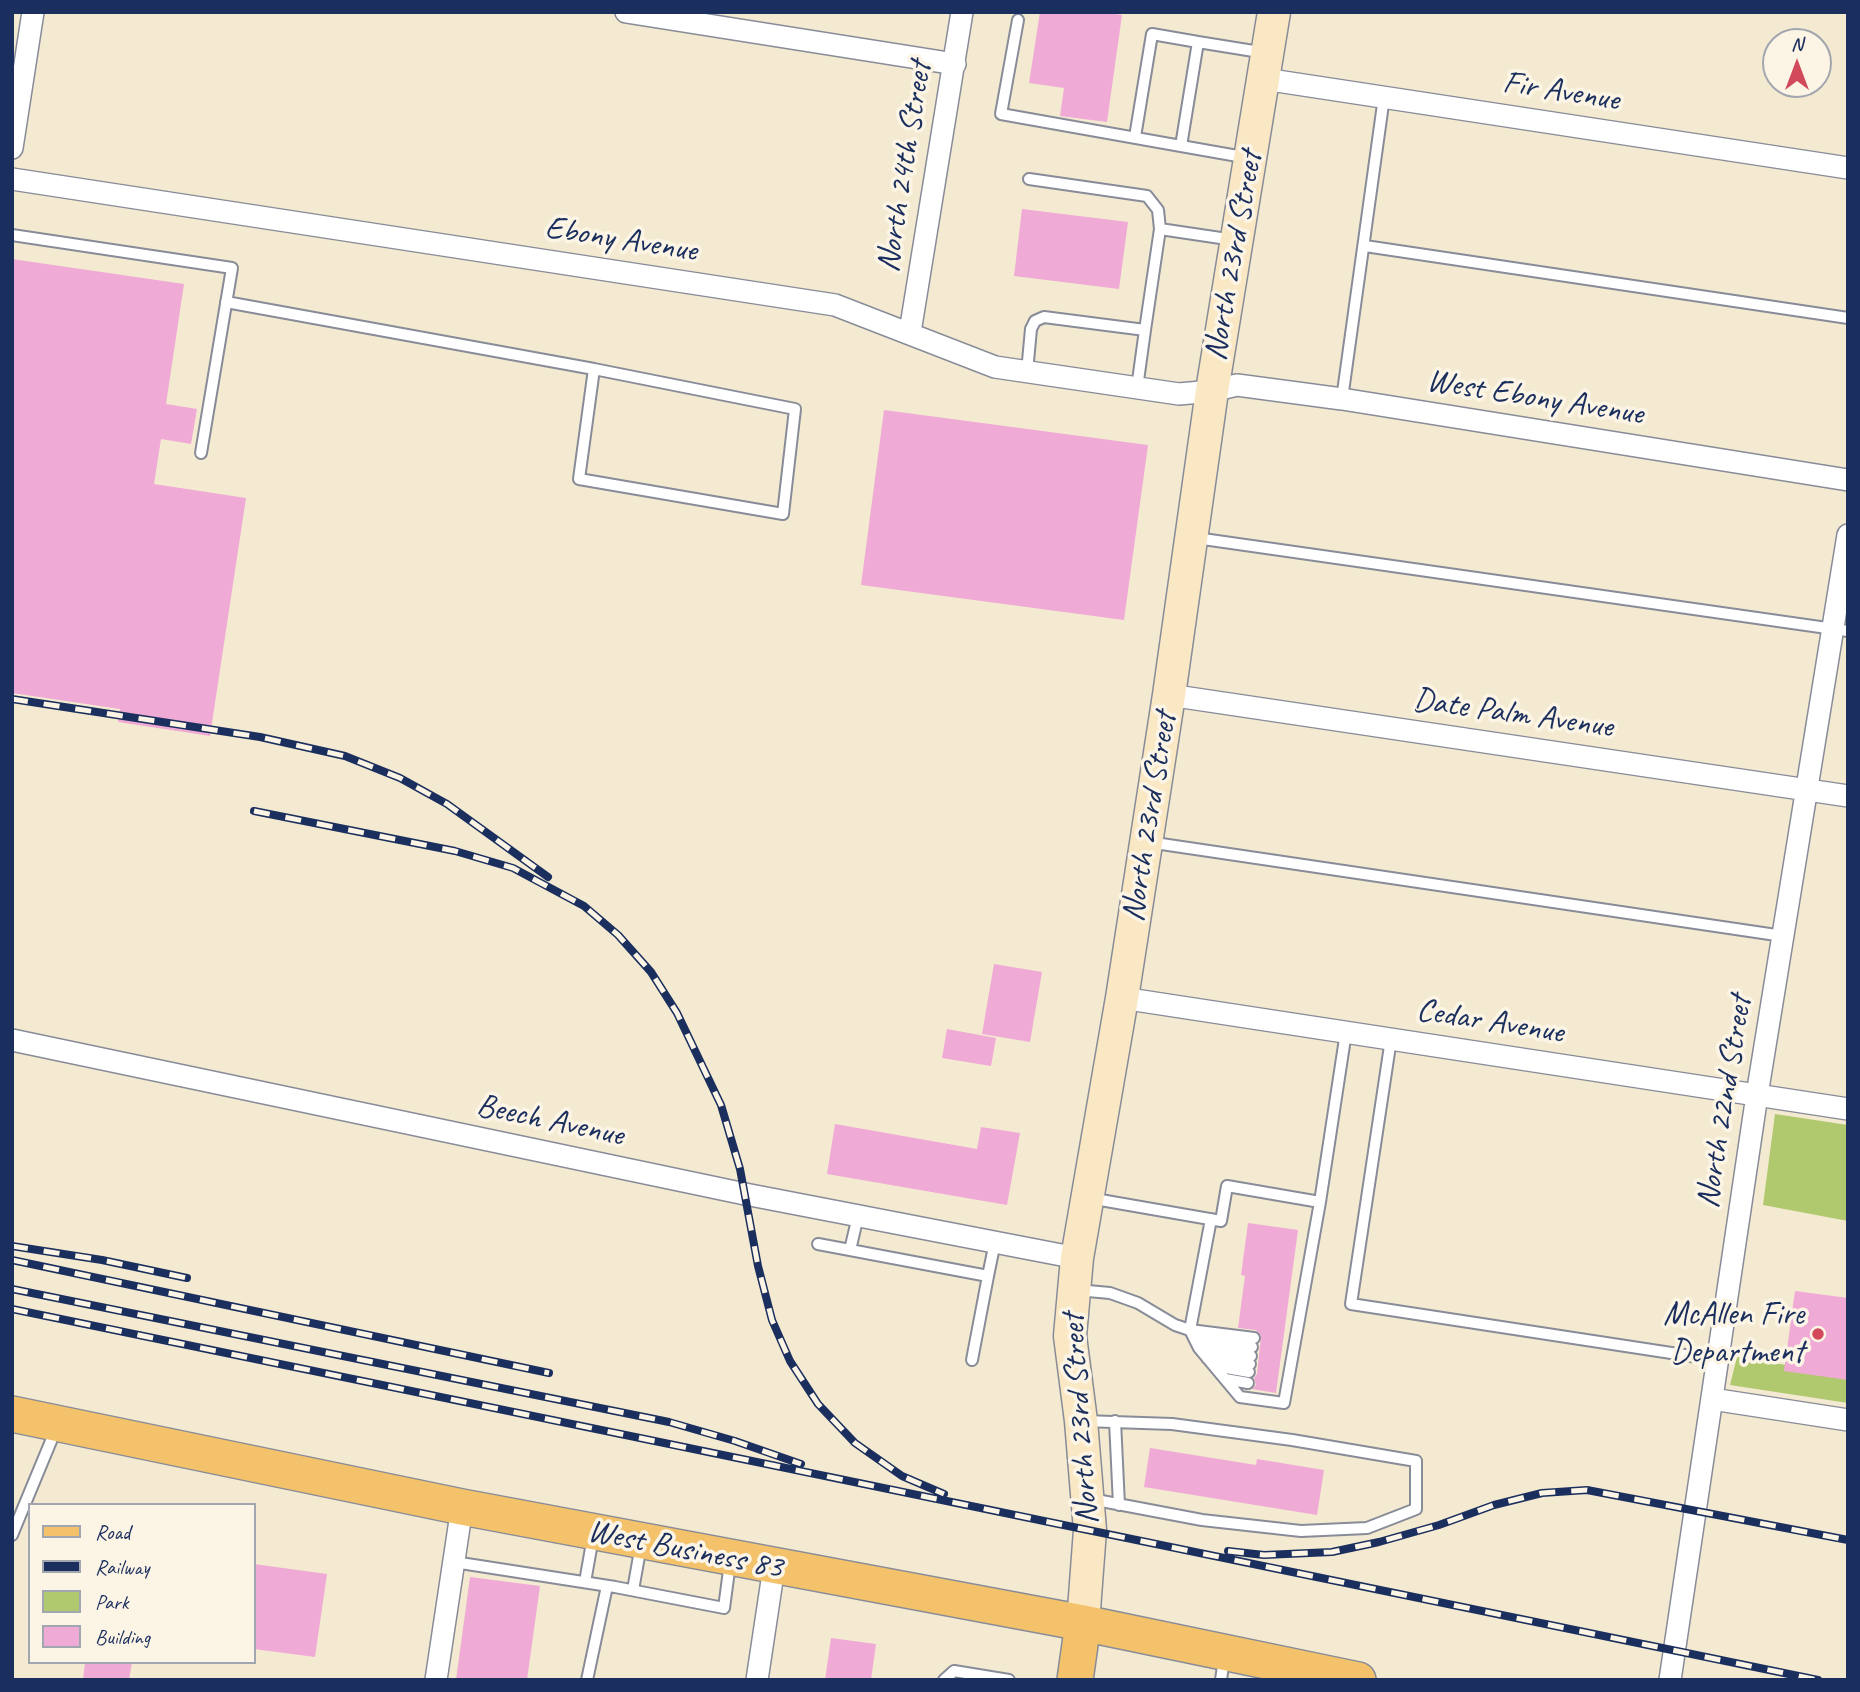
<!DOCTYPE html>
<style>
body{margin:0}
#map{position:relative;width:1860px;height:1692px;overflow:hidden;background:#f4ead1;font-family:Caveat,sans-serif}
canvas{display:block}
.frame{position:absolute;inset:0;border:14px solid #1b2f5e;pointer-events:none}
.legend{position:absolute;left:28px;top:1503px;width:228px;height:161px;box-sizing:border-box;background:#fcf5e5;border:2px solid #a2a6af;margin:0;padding:9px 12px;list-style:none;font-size:21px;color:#1b2f5e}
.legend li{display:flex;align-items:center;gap:14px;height:35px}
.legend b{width:35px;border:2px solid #a2a6af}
.north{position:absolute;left:1762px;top:28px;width:70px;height:70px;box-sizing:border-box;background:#fcf5e5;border:2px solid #a2a6af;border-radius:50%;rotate:0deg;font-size:19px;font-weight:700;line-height:28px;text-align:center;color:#1b2f5e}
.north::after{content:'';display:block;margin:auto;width:24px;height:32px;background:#d1495b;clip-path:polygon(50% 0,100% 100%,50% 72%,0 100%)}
</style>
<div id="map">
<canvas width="1860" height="1692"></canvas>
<div class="frame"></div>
<ul class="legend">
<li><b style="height:9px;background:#f3c26a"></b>Road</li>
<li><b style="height:9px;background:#1b2f5e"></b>Railway</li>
<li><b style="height:19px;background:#b0c96f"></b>Park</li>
<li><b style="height:19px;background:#efaad5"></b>Building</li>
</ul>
<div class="north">N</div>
</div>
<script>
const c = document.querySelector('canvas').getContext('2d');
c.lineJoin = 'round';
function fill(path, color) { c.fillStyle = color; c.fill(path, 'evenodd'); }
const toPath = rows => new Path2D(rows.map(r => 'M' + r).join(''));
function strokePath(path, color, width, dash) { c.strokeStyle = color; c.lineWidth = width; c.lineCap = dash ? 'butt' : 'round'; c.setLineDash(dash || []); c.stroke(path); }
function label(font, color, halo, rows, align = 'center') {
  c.font = font + ' Caveat,sans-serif'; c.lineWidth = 7; c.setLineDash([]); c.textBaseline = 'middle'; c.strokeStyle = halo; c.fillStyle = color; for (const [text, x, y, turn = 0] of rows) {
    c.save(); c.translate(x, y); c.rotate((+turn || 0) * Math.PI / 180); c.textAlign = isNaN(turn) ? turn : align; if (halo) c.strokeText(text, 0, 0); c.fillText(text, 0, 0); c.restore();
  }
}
const green = toPath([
 [1775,1114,1848,1125,1848,1221,1763,1205],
 [1737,1357,1848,1375,1848,1403,1730,1385]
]);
const building = toPath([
 [1040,12,1103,12,1122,15,1107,122,1060,116,1064,88,1029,83],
 [1022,209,1128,222,1119,289,1014,276],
 [12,259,184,284,166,404,197,409,191,444,161,439,154,484,246,498,210,736,118,722,120,709,12,693],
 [884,410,1148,445,1124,620,861,585],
 [994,964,1042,972,1030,1042,982,1034],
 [947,1029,996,1038,991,1066,942,1058],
 [835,1124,977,1149,981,1127,1020,1133,1007,1205,827,1174],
 [1248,1223,1298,1230,1276,1393,1252,1389,1256,1385,1254,1378,1257,1374,1261,1336,1256,1330,1238,1328,1245,1276,1241,1275],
 [1795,1291,1848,1298,1848,1380,1784,1371],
 [1150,1448,1256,1465,1257,1459,1324,1470,1317,1515,1144,1487],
 [254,1564,327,1574,315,1657,254,1649],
 [470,1577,540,1586,527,1680,456,1680],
 [831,1638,876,1644,871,1680,825,1680],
 [85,1662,132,1662,129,1680,83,1680]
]);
const lane = toPath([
 [1018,20,1001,114,1181,146],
 [1135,137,1152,34,1198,42],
 [1249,158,1181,146,1198,42,1266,53],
 [1029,179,1147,196,1158,210,1160,229],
 [12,235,232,268,201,453],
 [1365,246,1848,318],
 [226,302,594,369,579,479,783,514,795,409,594,369],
 [1145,330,1160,229,1234,240],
 [1027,372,1031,329,1035,321,1044,317,1145,330,1137,388],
 [1342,399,1384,97],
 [1196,538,1848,631],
 [1148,842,1783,936],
 [1391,1039,1351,1304,1717,1360],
 [1089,1198,1221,1221,1227,1186,1320,1202],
 [1211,1219,1190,1330,1254,1338],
 [818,1244,850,1250,858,1216],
 [850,1250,988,1276,995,1242],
 [1077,1290,1110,1293,1138,1303,1175,1325,1190,1330,1199,1348,1240,1397,1284,1403,1320,1202,1346,1032],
 [1195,1338,1252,1347],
 [1199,1348,1251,1356],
 [1207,1358,1250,1364],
 [972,1360,988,1276],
 [1215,1366,1249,1372],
 [1225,1379,1248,1383],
 [1084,1421,1172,1424,1292,1440,1416,1461,1416,1509,1367,1528,1301,1531,1202,1520,1091,1499],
 [1115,1421,1119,1505],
 [12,1535,56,1429],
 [454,1562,615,1587,724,1608,730,1563],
 [585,1582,593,1537],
 [633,1590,641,1545],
 [587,1680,607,1586],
 [944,1680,954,1671,1009,1680],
 [1221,1680,1224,1659]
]);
const street = toPath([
 [626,12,955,64],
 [1264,79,1848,168],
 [12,148,33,12],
 [12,179,835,305,995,367,1179,394,1212,391,1237,385,1342,399,1848,480],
 [910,332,962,12],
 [1169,695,1848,796],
 [1122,998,1848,1109],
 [12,1040,745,1194,1077,1258],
 [1712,1399,1848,1420],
 [436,1680,462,1507],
 [757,1680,774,1567],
 [1670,1680,1757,1095,1848,535]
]);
const secondary = toPath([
 [1083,1623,1090,1530,1081,1421,1070,1336,1077,1258,1122,998,1169,695,1212,391,1274,12]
]);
const primary = toPath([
 [12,1414,462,1507,1083,1623,1358,1680],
 [1075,1680,1083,1623]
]);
const rail = toPath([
 [12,699,260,737,345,756,400,778,447,804,548,877],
 [254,811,455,851,513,868,584,906,618,935,651,972,677,1013,721,1105,740,1169,758,1266,772,1320,790,1361,818,1404,855,1443,902,1476,944,1494],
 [12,1246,102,1260,187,1278],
 [12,1260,549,1373],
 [12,1289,669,1422,735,1441,801,1464],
 [12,1309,1818,1680],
 [1228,1551,1264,1555,1332,1552,1379,1542,1439,1525,1494,1505,1542,1493,1587,1490,1848,1540]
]);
const markers = [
 [1818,1334,7,"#d1495b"]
];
const streetNames = [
 ["Fir Avenue",1561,92,9],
 ["North 24th Street",905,167,-81],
 ["Ebony Avenue",621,240,9],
 ["North 23rd Street",1234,256,-80],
 ["West Ebony Avenue",1535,398,9],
 ["Date Palm Avenue",1513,714,8],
 ["North 23rd Street",1150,817,-81],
 ["Cedar Avenue",1490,1022,9],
 ["North 22nd Street",1725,1102,-81],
 ["Beech Avenue",550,1121,12],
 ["North 23rd Street",1081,1419,-94],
 ["West Business 83",685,1550,11]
];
const poiNames = [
 ["McAllen Fire",1804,1315],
 ["Department",1804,1353]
];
fill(green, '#b0c96f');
fill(building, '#efaad5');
strokePath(lane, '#888c98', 14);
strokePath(street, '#888c98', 24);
strokePath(secondary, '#888c98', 35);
strokePath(primary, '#888c98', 38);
strokePath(lane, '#fff', 10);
strokePath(street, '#fff', 21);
strokePath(secondary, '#fae7c3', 32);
strokePath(primary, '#f3c26a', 35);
strokePath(rail, '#1b2f5e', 8);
strokePath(rail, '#fcf5e5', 5, [16]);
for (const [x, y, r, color] of markers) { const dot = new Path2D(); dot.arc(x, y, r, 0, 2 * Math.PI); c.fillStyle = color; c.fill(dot); strokePath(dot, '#fcf5e5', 2.5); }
label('33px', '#1b2f5e', '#fcf5e5', streetNames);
label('33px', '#1b2f5e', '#fcf5e5', poiNames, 'right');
</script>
